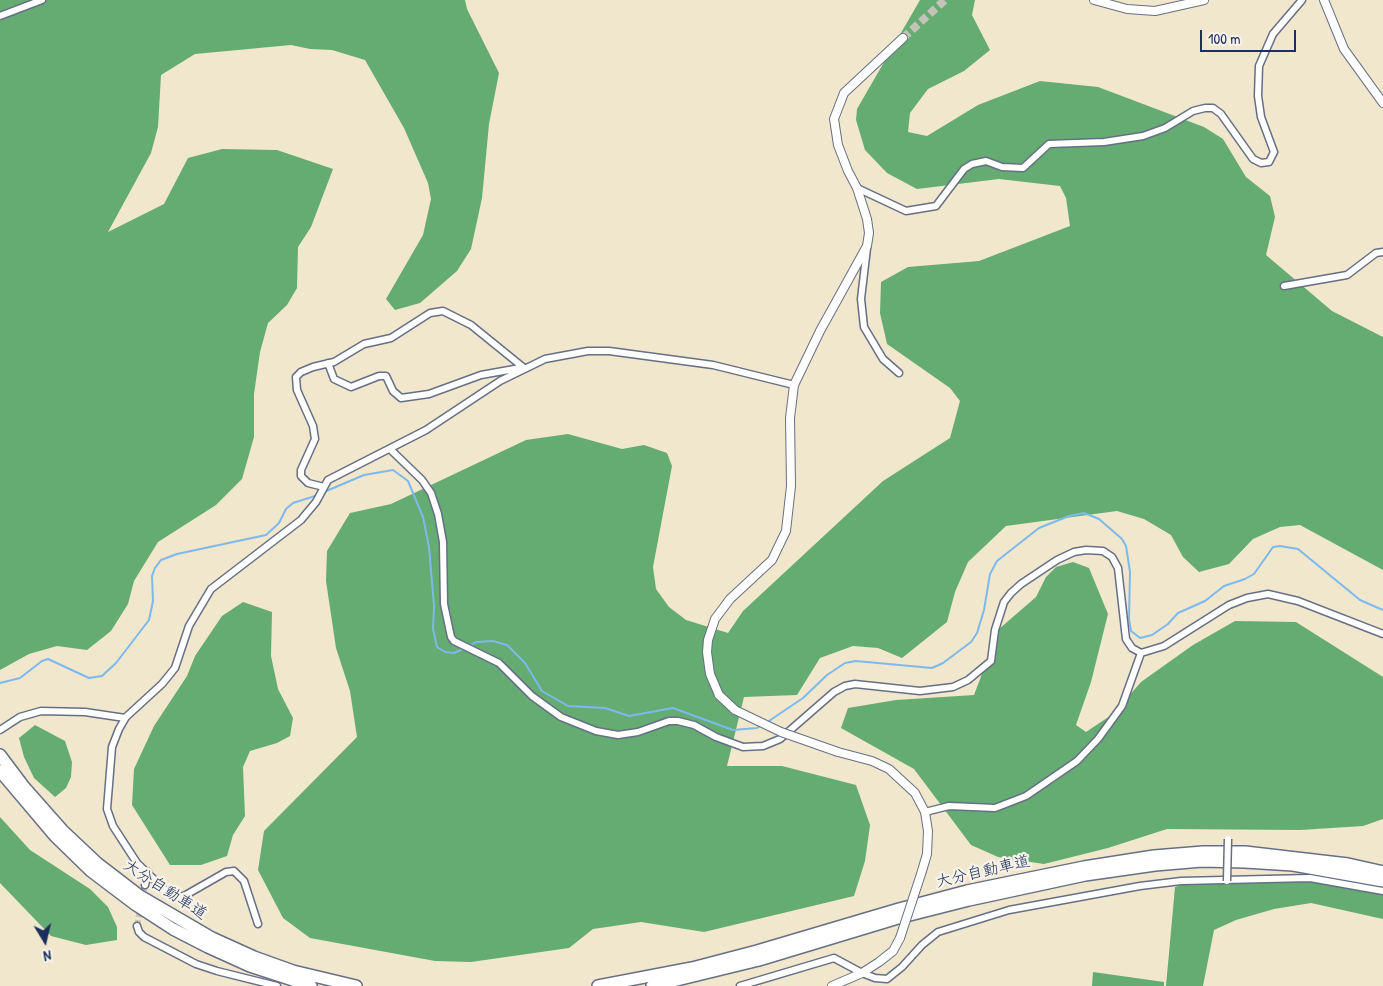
<!DOCTYPE html>
<meta charset="utf-8">
<style>
body{margin:0}
#map{position:relative;width:1383px;height:986px;overflow:hidden;background:#f0e7cd;font-family:"Patrick Hand",sans-serif}
canvas{display:block}
.north{position:absolute;left:20px;top:916px;width:50px;height:50px;-webkit-text-stroke:4px #f7f3e8;paint-order:stroke;rotate:171deg;font-size:14px;font-weight:700;line-height:20px;text-align:center;color:#1b2f5e}
.north::after{content:'';display:block;margin:auto;width:18px;height:22px;background:#1b2f5e;clip-path:polygon(50% 0,100% 100%,50% 72%,0 100%)}
.scale{position:absolute;left:1200px;top:30px;width:96px;height:22px;box-sizing:border-box;border:2px solid #1b2f5e;border-top:0;padding-left:6px;font-size:15px;line-height:18px;white-space:nowrap;color:#1b2f5e;-webkit-text-stroke:4px #f7f3e8;paint-order:stroke}
</style>
<div id="map">
<canvas width="1383" height="986"></canvas>
<div class="north">N</div>
<div class="scale">100 m</div>
</div>
<script>
const c = document.querySelector('canvas').getContext('2d');
c.lineJoin = 'round';
function fill(path, color) { c.fillStyle = color; c.fill(path, 'evenodd'); }
const toPath = rows => new Path2D(rows.map(r => 'M' + r).join(''));
function strokePath(path, color, width, dash) { c.strokeStyle = color; c.lineWidth = width; c.lineCap = dash ? 'butt' : 'round'; c.setLineDash(dash || []); c.stroke(path); }
function label(font, color, halo, rows, align = 'center') {
  c.font = font + ' "Patrick Hand","Klee One",sans-serif'; c.lineWidth = 4.5; c.setLineDash([]); c.textBaseline = 'middle'; c.strokeStyle = halo; c.fillStyle = color; for (const [text, x, y, turn = 0] of rows) {
    c.save(); c.translate(x, y); c.rotate((+turn || 0) * Math.PI / 180); c.textAlign = isNaN(turn) ? turn : align; if (halo) c.strokeText(text, 0, 0); c.fillText(text, 0, 0); c.restore();
  }
}
const forest = toPath([
 [0,0,465,0,467,9,499,73,489,124,482,198,471,249,457,271,420,303,395,310,386,299,423,235,431,199,428,183,404,128,365,60,332,50,310,49,291,45,195,54,161,75,158,127,151,153,108,232,164,204,188,158,222,149,277,150,333,169,311,227,298,247,297,288,287,305,268,323,260,352,254,394,254,437,242,479,216,505,158,542,134,581,128,604,111,631,87,650,57,646,29,654,0,670],
 [920,0,975,0,972,15,990,50,964,71,928,89,910,113,908,132,927,136,978,105,1040,81,1098,87,1204,127,1223,139,1246,177,1270,196,1275,217,1266,255,1332,311,1383,337,1383,570,1300,525,1280,527,1253,539,1229,564,1199,572,1183,557,1171,535,1144,519,1117,511,1006,526,968,562,955,592,947,622,902,658,878,648,853,646,820,658,797,695,744,697,727,766,782,766,856,785,870,825,865,861,854,896,704,932,641,922,593,929,569,948,471,962,435,961,310,938,283,918,258,870,264,831,357,737,350,691,336,648,326,581,327,551,350,513,391,504,526,440,568,434,622,449,644,445,667,453,672,466,653,567,656,589,669,607,686,620,728,633,743,611,883,481,950,438,960,401,950,388,887,344,880,313,881,282,908,267,979,261,1070,226,1066,198,1060,186,999,179,917,189,887,173,865,150,856,120,857,109],
 [1073,562,1089,568,1108,614,1091,682,1076,725,1086,732,1113,714,1141,682,1193,645,1235,621,1296,622,1383,677,1383,819,1363,826,1300,830,1167,829,1108,848,1044,864,998,857,971,845,914,769,841,728,848,708,896,700,974,695,999,629,1036,597,1046,577,1056,567],
 [243,602,272,612,271,656,278,689,293,718,290,736,277,743,250,751,243,767,245,816,233,835,227,856,201,865,170,865,132,805,134,769,154,726,187,676,195,656,222,616],
 [35,725,65,741,72,762,71,777,66,788,55,797,34,778,24,757,19,738],
 [0,817,30,850,90,889,108,907,117,927,117,940,86,945,51,936,0,883],
 [1296,879,1383,894,1383,919,1311,903,1274,909,1236,920,1214,930,1203,986,1166,986,1175,887,1181,885],
 [1093,972,1164,982,1164,986,1092,986]
]);
const stream = toPath([
 [324,492,364,475,393,470,408,481,423,517,429,547,434,606,433,629,437,647,445,652,454,653,465,648],
 [469,646,476,642,493,641,507,645,525,663,542,691,568,706,605,708,629,716,673,708,733,730,757,728,762,725],
 [0,683,20,678,42,661,48,659,89,678,102,676,116,663,149,620,153,601,152,576,155,568,161,560,177,554,266,535,279,523,286,509,293,503,318,495],
 [766,723,803,698,827,675,845,663,856,661,932,668,943,663,971,642,977,633,984,610,990,574,997,561,1039,528,1069,516,1084,513,1099,519,1122,539,1126,546,1130,572,1129,619,1131,631,1140,638,1152,635,1168,624,1178,613,1205,601,1224,586,1245,579,1254,574,1273,547,1280,546,1298,549,1360,600,1383,610]
]);
const minorTunnel = toPath([
 [137,926,145,885]
]);
const tertiaryTunnel = toPath([
 [903,38,945,0]
]);
const minor = toPath([
 [0,16,42,0],
 [857,188,906,211,936,206,964,169,972,164,986,161,1002,167,1023,168,1049,144,1104,142,1143,136,1165,128,1193,111,1205,108,1213,108,1221,114,1253,159,1261,163,1269,162,1274,152,1261,117,1258,96,1259,66,1273,34,1302,0],
 [867,248,861,299,864,327,883,359,899,373],
 [1284,286,1347,275,1376,253,1383,252],
 [328,363,334,379,351,387,379,376,386,376,393,391,401,398,429,394,481,375,520,368],
 [390,449,422,480,431,493,438,514,443,542,444,604,451,637,454,641,499,663,532,696,561,717,596,731,618,735,638,732,669,721,678,721,694,725,716,737,743,747,763,746,780,739,834,692,845,686,855,684,920,691,953,687,968,680,991,661,995,630,1004,602,1011,593,1021,584,1057,560,1074,552,1086,550,1103,551,1112,557,1118,568,1126,639,1132,648,1141,653,1164,646,1229,605,1247,598,1268,594,1298,601,1383,634],
 [324,487,308,483,301,476,301,470,315,439,313,426,297,390,296,377,301,372,313,367,334,362,364,344,391,338,430,313,443,311,471,325,524,368],
 [0,730,20,717,41,711,85,712,125,718],
 [925,812,949,806,995,808,1026,796,1077,761,1098,739,1122,706,1141,653],
 [145,885,148,872],
 [258,924,244,881,234,871,226,872,184,896,177,897,169,894,137,863,113,826,107,809,112,747,119,729,126,717,162,684,175,668,189,626,211,589,301,520,316,502,328,480,426,430,500,381,545,359,588,351,609,351,713,365,794,385],
 [137,926,139,932,144,937,196,964,217,971,277,986],
 [740,986,834,958,862,973,875,978,887,979,902,967,922,945,938,932,1009,910,1140,886,1181,881,1310,878,1383,891]
]);
const tertiary = toPath([
 [1094,0,1127,9,1155,11,1204,0],
 [1324,0,1344,49,1383,103],
 [719,695,710,674,707,652,708,640,715,619,730,599,772,560,786,531,791,486,790,418,794,385,820,331,867,246,869,233,867,219,857,188,848,171,838,145,834,119,844,93,903,38],
 [838,752,872,761,889,769,915,793,925,812,928,831,927,854,922,871],
 [832,986,862,973,879,962,893,951,900,938]
]);
const motorway = toPath([
 [0,755,24,787,62,830,97,863,140,896,212,938,254,957,293,971,356,986],
 [0,771,55,836,91,871,136,905,173,929,208,947,250,966,311,986],
 [598,986,692,968,757,951,899,909,967,891,1084,867,1154,856,1203,852,1245,852,1348,864,1383,872],
 [652,986,759,960,898,918,969,900,1085,875,1155,865,1202,861,1245,862,1293,865,1383,881]
]);
const minorBridge = toPath([
 [1227,881,1228,839]
]);
const tertiaryBridge = toPath([
 [719,695,735,710,781,732,838,752],
 [900,938,922,871]
]);
const streetNames = [
 ["大分自動車道",983,872,-13],
 ["大分自動車道",165,890,33]
];
fill(forest, '#64ac72');
strokePath(stream, '#7db9ef', 2);
strokePath(minorTunnel, '#c5c2b7', 6, [6, 3]);
strokePath(tertiaryTunnel, '#c5c2b7', 8, [8, 4]);
strokePath(minor, '#666f85', 9);
strokePath(tertiary, '#666f85', 10);
strokePath(motorway, '#666f85', 14);
strokePath(minor, '#fff', 6);
strokePath(tertiary, '#fff', 8);
strokePath(motorway, '#fff', 11);
strokePath(minorBridge, '#666f85', 9, []);
strokePath(tertiaryBridge, '#666f85', 10, []);
strokePath(minorBridge, '#fff', 6);
strokePath(tertiaryBridge, '#fff', 8);
label('16px', '#1b2f5e', '#f7f3e8', streetNames);
</script>
